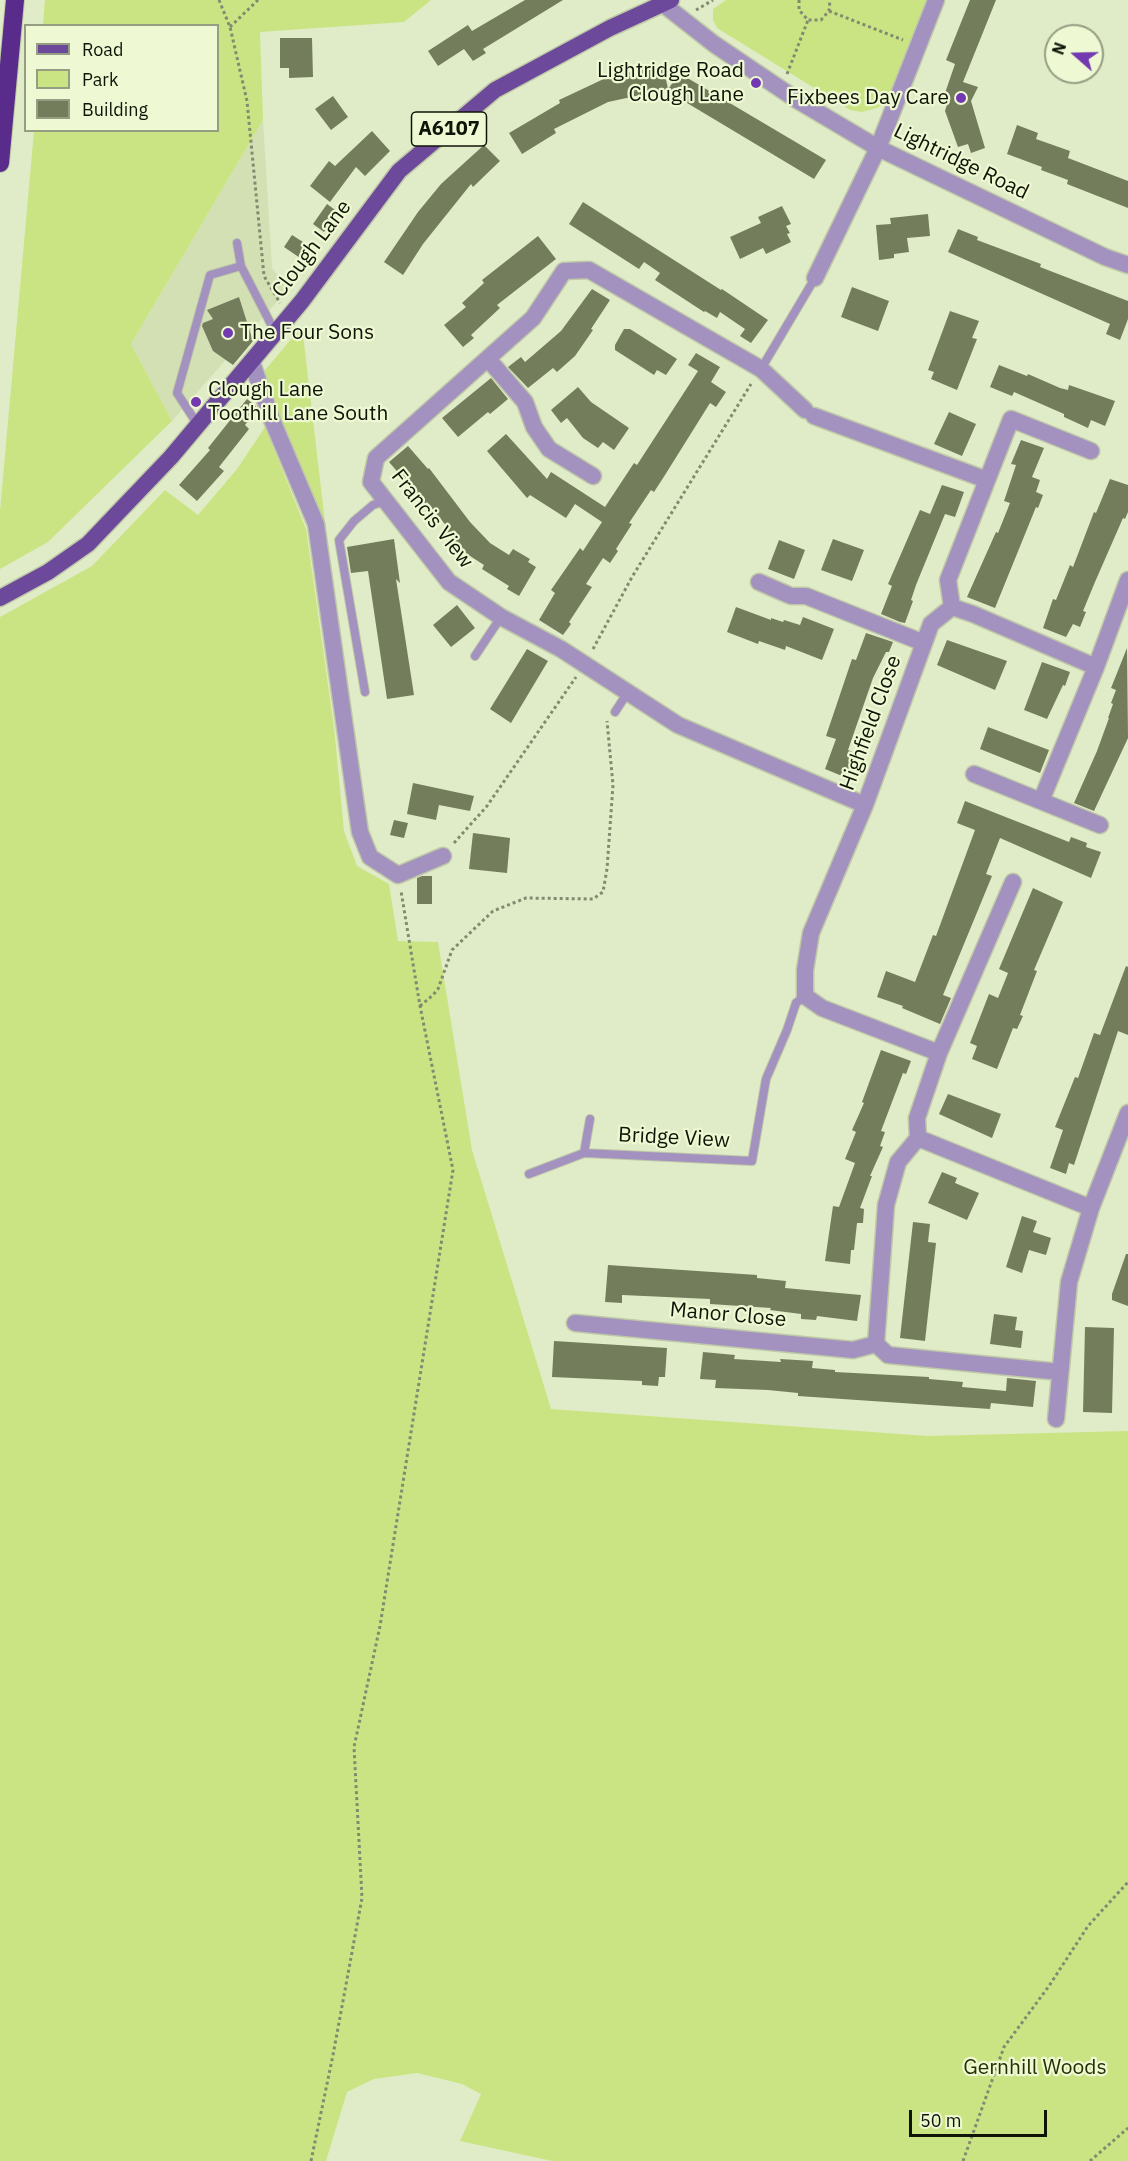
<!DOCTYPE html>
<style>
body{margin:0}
#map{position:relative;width:1128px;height:2161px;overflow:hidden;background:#e0ecc7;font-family:"IBM Plex Sans",sans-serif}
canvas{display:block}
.legend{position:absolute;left:24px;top:24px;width:195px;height:108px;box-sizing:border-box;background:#eef9d4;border:2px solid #959d82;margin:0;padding:8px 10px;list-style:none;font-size:18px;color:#101407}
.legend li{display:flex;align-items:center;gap:12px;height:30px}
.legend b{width:30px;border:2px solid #959d82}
.north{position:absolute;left:1044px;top:24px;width:60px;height:60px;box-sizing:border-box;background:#eef9d4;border:2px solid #959d82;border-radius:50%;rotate:290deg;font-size:16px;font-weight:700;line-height:24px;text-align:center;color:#101407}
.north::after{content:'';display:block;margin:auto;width:21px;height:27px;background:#7239b0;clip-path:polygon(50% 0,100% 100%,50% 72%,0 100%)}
.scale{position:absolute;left:909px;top:2110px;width:138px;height:27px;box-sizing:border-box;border:3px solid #101407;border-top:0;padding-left:8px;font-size:18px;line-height:21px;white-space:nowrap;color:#101407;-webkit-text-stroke:4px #eef9d4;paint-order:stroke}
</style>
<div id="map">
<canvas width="1128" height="2161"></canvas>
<ul class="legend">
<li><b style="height:8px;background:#6c499a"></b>Road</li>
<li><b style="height:16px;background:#cae484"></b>Park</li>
<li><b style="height:16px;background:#737d5c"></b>Building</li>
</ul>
<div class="north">N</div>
<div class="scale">50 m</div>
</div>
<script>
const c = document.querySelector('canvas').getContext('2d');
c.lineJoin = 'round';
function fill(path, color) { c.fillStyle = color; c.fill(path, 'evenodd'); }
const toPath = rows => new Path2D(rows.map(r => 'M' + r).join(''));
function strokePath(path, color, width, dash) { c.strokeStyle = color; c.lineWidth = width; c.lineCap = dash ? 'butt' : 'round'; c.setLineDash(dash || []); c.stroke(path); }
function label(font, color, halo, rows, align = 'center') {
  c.font = font + ' "IBM Plex Sans",sans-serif'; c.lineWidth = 4.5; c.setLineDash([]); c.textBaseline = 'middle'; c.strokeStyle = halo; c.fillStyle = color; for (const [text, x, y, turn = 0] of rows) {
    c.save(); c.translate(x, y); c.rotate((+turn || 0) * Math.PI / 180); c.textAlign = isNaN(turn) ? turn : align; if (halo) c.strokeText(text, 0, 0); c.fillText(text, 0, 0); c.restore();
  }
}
const built = toPath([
 [263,120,272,268,288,289,172,421,131,344]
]);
const green = toPath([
 [45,0,431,0,404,22,260,32,263,120,131,344,172,421,48,542,0,569,0,511,34,131,218,130,218,26,43,25],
 [726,0,927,0,888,102,877,108,862,112,850,110,717,28,713,20,713,9],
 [302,326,326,531,261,375],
 [265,427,306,529,334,727,344,831,357,866,389,884,398,941,438,942,472,1150,551,1409,928,1436,1128,1431,1128,2161,552,2161,460,2141,481,2094,462,2084,417,2073,374,2079,347,2092,326,2161,0,2161,0,617,92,566,165,490,198,515,237,469]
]);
const building = toPath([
 [525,0,563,0,483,49,486,53,473,61,464,49,438,66,428,51,468,25,472,31],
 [970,0,996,0,963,82,978,87,971,101,985,148,971,153,968,144,958,147,945,111,949,98,944,96,955,64,946,60],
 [280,38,312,38,313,77,289,78,289,68,280,68],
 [663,65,668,89,608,102,554,129,556,133,522,154,509,133,560,103,559,100,610,76],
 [679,73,826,160,814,179,667,91],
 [333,96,348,117,331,130,315,109],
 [1017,125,1038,133,1036,139,1070,151,1068,158,1128,181,1128,208,1067,184,1068,180,1041,170,1042,167,1007,154],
 [372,131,390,151,365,176,356,167,330,202,310,186,329,161,335,166],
 [484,145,500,161,473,187,471,184,423,244,403,275,384,262,418,212,441,184],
 [583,202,721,290,722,289,768,320,751,343,740,336,745,329,720,312,717,318,705,311,704,312,655,280,660,273,644,262,639,269,569,224],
 [327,204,338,212,324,232,313,224],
 [782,206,791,224,786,226,790,233,787,234,791,242,766,254,763,248,740,259,730,237,761,223,758,217],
 [928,214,930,236,907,238,909,252,894,254,894,258,879,260,876,225,891,224,890,218],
 [958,229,978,237,977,240,1041,264,1040,267,1128,301,1128,319,1120,340,1106,334,1110,324,948,252],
 [292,235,311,247,303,260,284,247],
 [538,236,556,259,497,305,500,308,471,335,474,338,463,347,444,325,466,307,462,303,484,283,482,280],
 [852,287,889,301,878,331,841,317],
 [592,289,610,300,591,329,593,330,575,356,557,372,553,368,528,388,508,367,521,357,525,362,561,331],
 [239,297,253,341,233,365,213,351,202,326,203,323,213,319,207,310],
 [950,311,979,321,972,338,977,339,957,390,931,379,934,372,928,370],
 [624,329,630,329,677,359,666,375,657,370,654,375,615,350,615,345],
 [696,353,720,367,711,382,726,392,716,407,710,403,665,475,654,492,651,490,629,523,632,524,616,549,618,551,610,563,603,558,586,584,592,587,569,622,571,624,563,635,539,620,555,593,551,590,580,548,583,551,602,522,575,504,566,518,530,495,527,498,487,451,506,434,547,479,551,472,605,507,634,463,637,465,698,371,688,365],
 [999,365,1027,376,1028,374,1060,388,1068,390,1069,385,1115,401,1105,426,1091,420,1088,428,1064,417,1064,414,1014,392,1012,396,990,387],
 [491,378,508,399,490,414,488,412,458,437,442,418],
 [578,387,591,402,629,428,614,450,603,442,598,448,583,438,567,418,561,423,551,410],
 [247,399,256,406,257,410,245,425,249,429,219,467,224,471,197,501,179,485,210,450,208,448],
 [949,412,976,424,962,456,934,444],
 [1021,440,1044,448,1032,477,1040,480,1036,492,1043,495,1038,508,1036,507,995,608,967,597,996,532,998,533,1010,503,1004,501,1016,465,1011,464],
 [408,446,428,469,429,468,470,522,490,543,509,555,513,549,530,559,528,562,536,567,519,596,507,589,509,586,482,569,484,565,467,554,445,531,448,528,427,502,425,504,389,462],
 [1110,479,1128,485,1128,512,1125,519,1123,518,1095,582,1083,611,1086,612,1080,627,1073,624,1066,637,1043,628,1053,599,1056,600,1070,565,1073,567,1094,512,1096,513],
 [942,485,964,492,955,517,945,514,916,585,911,600,913,601,905,623,900,622,881,614,892,586,888,584,920,510,930,514],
 [394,539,400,583,396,579,414,695,387,699,368,571,351,573,347,547],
 [833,539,864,550,852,581,821,570],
 [779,540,805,550,794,579,768,569],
 [457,605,475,628,451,647,433,625],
 [736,607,771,620,771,618,783,622,784,620,800,625,803,617,834,629,822,660,786,646,785,650,759,641,758,644,727,632],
 [866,633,893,642,889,652,886,652,873,678,848,750,857,754,847,778,825,769,836,739,826,736,852,659,856,660],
 [947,640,1007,661,995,690,937,665],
 [1127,648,1128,738,1094,811,1074,803,1097,751,1109,718,1108,718,1113,704,1111,703,1116,690,1111,688],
 [527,649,548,661,511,723,490,709],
 [1042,662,1070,672,1065,686,1063,685,1047,719,1024,710],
 [988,727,1049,750,1040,773,980,749],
 [413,783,474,796,470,811,439,805,436,820,407,814],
 [965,801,1069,842,1071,837,1087,843,1086,847,1101,852,1091,878,1000,838,986,874,992,876,943,995,951,998,940,1024,902,1008,903,1006,877,997,886,971,915,982,933,935,936,936,975,830,957,823],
 [394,820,408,823,404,838,390,835],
 [473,833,510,838,507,873,469,869],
 [422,876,432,876,432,904,417,904,417,878],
 [1033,888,1063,902,1034,970,1037,971,1020,1015,1023,1016,1017,1029,1013,1028,997,1069,972,1059,977,1046,970,1043,989,994,998,998,1008,973,999,969],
 [1126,966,1128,967,1128,1035,1118,1031,1074,1165,1069,1163,1066,1174,1050,1168,1063,1130,1055,1127,1075,1077,1078,1078,1094,1033,1100,1035],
 [881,1050,911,1061,906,1074,903,1073,881,1131,885,1132,880,1146,883,1147,870,1176,872,1176,860,1208,864,1209,863,1223,857,1223,854,1250,851,1250,850,1264,825,1261,833,1206,839,1207,855,1163,845,1159,856,1132,852,1130,864,1103,862,1102],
 [948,1094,1001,1114,992,1138,939,1114],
 [942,1172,957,1178,955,1183,979,1193,967,1220,928,1203],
 [1022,1216,1037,1221,1033,1232,1051,1238,1046,1255,1029,1250,1022,1273,1006,1267],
 [913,1222,930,1224,928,1242,936,1243,925,1341,900,1338],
 [1126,1254,1128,1254,1128,1306,1112,1300,1112,1294],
 [608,1265,757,1275,757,1278,786,1281,785,1288,861,1295,857,1321,817,1316,816,1320,801,1319,801,1314,770,1310,771,1308,710,1304,710,1299,622,1295,622,1303,605,1302],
 [994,1314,1017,1317,1015,1330,1023,1331,1021,1348,990,1344],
 [1085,1327,1114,1328,1112,1413,1083,1412],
 [554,1341,667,1348,665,1377,659,1377,658,1386,642,1385,642,1381,552,1377],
 [703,1352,735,1355,734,1359,781,1362,780,1359,813,1361,812,1368,835,1370,835,1372,929,1377,929,1379,963,1382,962,1387,1006,1391,1007,1378,1036,1381,1033,1407,991,1403,990,1409,798,1396,798,1393,768,1390,715,1388,716,1380,700,1379]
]);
const path = toPath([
 [219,0,230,27,247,101,264,276,280,303],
 [799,0,799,10,808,20,821,20,829,11,830,0],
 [696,10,713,0],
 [829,11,903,40],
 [230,27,258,0],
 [787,74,808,20],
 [593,649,632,577,751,384],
 [454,843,487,806,576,677],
 [420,1006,433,995,438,989,452,950,493,911,526,898,593,899,603,892,607,869,613,785,607,721],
 [311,2161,333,2055,362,1898,354,1747,380,1626,453,1170,420,1006,401,891],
 [963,2161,1004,2047,1049,1986,1088,1926,1128,1882],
 [1090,2161,1128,2128]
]);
const service = toPath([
 [237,243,241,266],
 [761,369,815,278],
 [198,425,177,393,210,275,241,266,276,334],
 [475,656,501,617],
 [365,692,339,540,354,521,373,505,385,501],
 [615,712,628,692],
 [584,1153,590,1119],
 [529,1174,584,1153,752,1161,766,1079,787,1030,796,1003,805,996]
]);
const minor = toPath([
 [815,278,878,148,936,0],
 [488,359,525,402,534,427,549,449,593,476],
 [252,363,272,420,316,524,356,805,360,832,370,857,398,875,443,856],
 [805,410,761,369,589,270,564,271,533,318,376,458,371,482,449,582,501,617,561,649,678,725,865,805],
 [814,416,987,480],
 [759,582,791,596,806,596,924,643],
 [952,607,931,624,865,805,811,933,805,970,805,996,822,1008,939,1053,917,1118,918,1138,1091,1208],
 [952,607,948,580,1011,419,1091,451],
 [952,607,973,614,1096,667],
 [974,774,1100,825],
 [1041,801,1096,667,1128,580],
 [939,1053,1013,882],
 [918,1138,898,1162,886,1205,876,1344,888,1355,1060,1372],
 [575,1323,853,1350,876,1344],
 [1056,1419,1069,1282,1091,1208,1128,1113]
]);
const tertiary = toPath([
 [663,4,714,44,797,100,878,148,1105,257,1128,265]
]);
const primary = toPath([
 [0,598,48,572,88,544,171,457,302,301,399,171,495,90,610,28,671,0]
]);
const motorway = toPath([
 [0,163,15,0]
]);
const markers = [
 [756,83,6,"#7239b0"],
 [961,98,6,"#7239b0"],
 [228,333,6,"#7239b0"],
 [196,402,6,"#7239b0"]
];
const shields = [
 [449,129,75]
];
const shieldNames = [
 ["A6107",449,129]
];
const poiNames = [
 ["Lightridge Road",744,71],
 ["Clough Lane",744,95],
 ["Fixbees Day Care",949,98],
 ["The Four Sons",240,333,"left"],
 ["Clough Lane",208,390,"left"],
 ["Toothill Lane South",208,414,"left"]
];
const streetNames = [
 ["Lightridge Road",961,162,26],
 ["Clough Lane",312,249,-53],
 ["Francis View",432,519,52],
 ["Highfield Close",871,723,-70],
 ["Bridge View",674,1138,3],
 ["Manor Close",728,1315,5]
];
const parkNames = [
 ["Gernhill Woods",1035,2068]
];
fill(built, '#d2e0b4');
fill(green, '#cae484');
fill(building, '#737d5c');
strokePath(service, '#bfc9a8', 10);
strokePath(minor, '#bfc9a8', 19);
strokePath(tertiary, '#bfc9a8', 19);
strokePath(primary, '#bfc9a8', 19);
strokePath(motorway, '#bfc9a8', 20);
strokePath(path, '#828a70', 3, [3, 3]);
strokePath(service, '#a392bf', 8);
strokePath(minor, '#a392bf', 16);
strokePath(tertiary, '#a392bf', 16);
strokePath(primary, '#6c499a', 16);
strokePath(motorway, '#592c8b', 18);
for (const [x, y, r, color] of markers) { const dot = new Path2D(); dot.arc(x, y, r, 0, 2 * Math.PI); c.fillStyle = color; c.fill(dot); strokePath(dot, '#eef9d4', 2); }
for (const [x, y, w] of shields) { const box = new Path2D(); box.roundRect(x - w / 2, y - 17, w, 34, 4.5); c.fillStyle = '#eef9d4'; c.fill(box); strokePath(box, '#101407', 1.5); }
label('bold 20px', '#101407', null, shieldNames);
label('21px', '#101407', '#eef9d4', poiNames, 'right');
label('21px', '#101407', '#eef9d4', streetNames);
label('21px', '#253000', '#eef9d4', parkNames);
</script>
